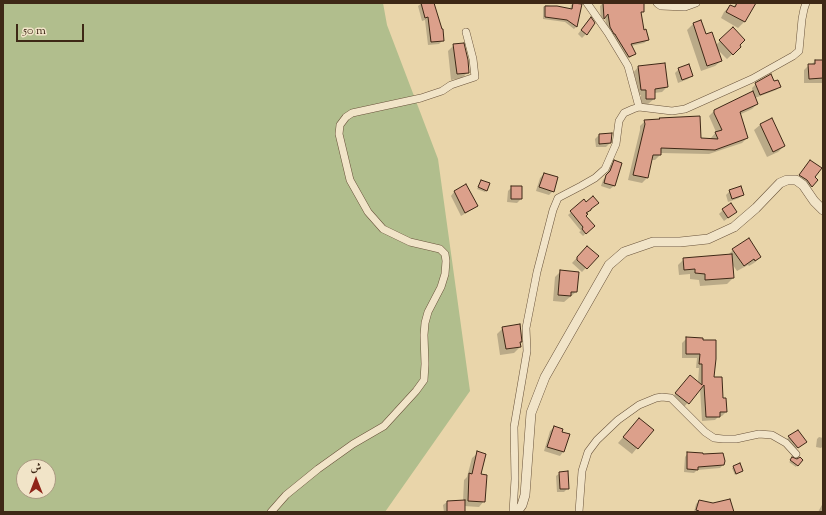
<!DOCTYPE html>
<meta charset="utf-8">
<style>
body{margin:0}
#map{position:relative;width:826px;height:515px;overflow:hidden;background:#e9d5aa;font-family:"Sorts Mill Goudy",Amiri,serif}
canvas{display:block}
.frame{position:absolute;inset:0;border:4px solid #3e2816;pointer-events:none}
.north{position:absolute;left:16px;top:459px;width:40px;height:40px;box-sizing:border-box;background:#f1e4c8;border:1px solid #a99981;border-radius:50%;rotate:0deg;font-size:11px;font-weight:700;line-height:16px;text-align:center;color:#3e2816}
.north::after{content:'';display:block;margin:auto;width:14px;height:18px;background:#8f2418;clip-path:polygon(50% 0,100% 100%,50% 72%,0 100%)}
.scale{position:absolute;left:16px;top:24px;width:68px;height:18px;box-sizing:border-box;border:2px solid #3e2816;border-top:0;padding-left:5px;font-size:12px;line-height:14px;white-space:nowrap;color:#3e2816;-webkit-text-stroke:3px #f1e4c8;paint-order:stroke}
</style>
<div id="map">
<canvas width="826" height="515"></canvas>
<div class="frame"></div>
<div class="north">ش</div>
<div class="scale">50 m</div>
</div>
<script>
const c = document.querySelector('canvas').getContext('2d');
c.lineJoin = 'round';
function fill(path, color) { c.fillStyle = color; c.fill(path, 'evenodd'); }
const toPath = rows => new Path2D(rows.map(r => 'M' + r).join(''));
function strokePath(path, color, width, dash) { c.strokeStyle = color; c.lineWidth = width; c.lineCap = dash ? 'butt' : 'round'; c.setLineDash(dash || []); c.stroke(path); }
const green = toPath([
 [3,3,383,3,387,25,438,159,470,391,385,512,3,512],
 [24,467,48,467,48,491,24,491]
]);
const shadow = toPath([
 [422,3,433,3,443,40,439,44,428,45,425,20,422,21,418,6],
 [574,3,581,5,576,27,574,29,565,22,543,19,543,7,546,5,570,10,571,5],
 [603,3,643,3,643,11,640,14,643,31,648,40,644,43,631,46,634,53,631,57,625,60,607,30,605,17,601,21,600,6],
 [736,3,755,3,744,22,738,28,721,18,724,12,730,6,733,8],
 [590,18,586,34,582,38,578,34],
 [700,22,705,36,716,45,733,28,740,47,727,59,717,49,721,61,715,66,701,71,687,30,693,24],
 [454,45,468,72,462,78,451,80,448,51],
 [815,61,823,61,823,83,804,83,804,70,809,65,811,65],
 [638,67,667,87,662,92,654,93,654,99,648,104,641,104,641,95,635,95,633,73],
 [679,69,692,75,688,79,678,83,675,73],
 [773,83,779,87,776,90,755,98,757,104,752,109,739,115,747,138,742,143,709,154,660,153,660,155,655,160,651,160,647,178,642,183,628,180,640,130,640,126,645,121,658,120,660,119,700,139,711,139,711,138,716,132,709,116,714,111,753,92,752,88,756,84],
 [771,119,784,146,778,152,767,157,754,130,760,125],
 [599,135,610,143,606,147,596,147,595,139],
 [615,161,614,186,610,189,601,186,603,180,606,176,611,165],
 [807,164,814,177,817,180,808,190,797,179],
 [544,174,553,191,549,195,536,191,540,178],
 [481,181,487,190,485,192,477,189],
 [466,185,477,206,473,209,461,216,451,196,454,192],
 [512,187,521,187,521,199,517,203,507,202,508,191],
 [730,191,743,194,739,198,728,202,726,195],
 [584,201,590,210,586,213,585,216,594,226,583,236,579,232,581,231,568,215],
 [723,210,732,215,724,221,719,214],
 [587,247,597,256,582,272,572,263],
 [733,250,760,257,754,263,749,266,748,265,737,271,731,262,733,278,727,284,700,286,699,280,690,279,690,274,679,275,678,265,684,259,727,256],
 [561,271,576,292,564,302,553,301,555,277],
 [503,328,520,347,514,353,500,355,497,334],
 [687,338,702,339,713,378,722,399,726,412,722,416,719,416,715,420,702,421,700,388,684,407,672,398,686,380,698,383,699,368,696,368,697,358,682,358,682,343],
 [633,426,637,448,632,454,618,443],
 [554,427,561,433,568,435,563,452,560,456,544,451,550,431],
 [789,437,805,442,793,451,785,441],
 [819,437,823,438,823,446,821,448,816,447,817,439],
 [478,453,480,475,484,501,479,507,464,506,464,512,444,512,443,505,447,502,463,501,464,480,467,477,472,458],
 [688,453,723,465,720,468,697,470,694,473,684,472,685,457],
 [793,459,797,460,797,465,796,467,789,462],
 [734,467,742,471,735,475,732,468],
 [560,473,568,488,564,492,557,492,556,476],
 [699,501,704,512,694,512,696,504],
 [823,503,823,512,818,512]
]);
const building = toPath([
 [421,3,434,3,442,29,443,29,444,41,431,42,428,17,425,18,421,3],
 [573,3,582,4,577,27,567,20,545,17,545,6,557,6,572,9,573,3],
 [603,3,644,3,644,12,641,12,644,30,646,29,649,40,631,44,636,54,629,57,616,36,615,34,614,34,610,27,608,14,604,19,604,18,603,3],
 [737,3,756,3,745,22,726,12,730,5,735,7,737,3],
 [591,17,595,23,587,35,581,30,591,17],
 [701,20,706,34,712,32,722,61,707,66,693,23,701,20],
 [733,27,745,40,740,45,741,47,733,55,719,40,733,27],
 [464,43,468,60,469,73,457,74,453,44,464,43],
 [815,60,823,60,823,78,809,79,808,64,815,64,815,60],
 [665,63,668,87,655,89,655,99,646,99,646,90,641,90,638,66,665,63],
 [689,64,693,76,682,80,678,68,689,64],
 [771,74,774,81,778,80,781,87,760,95,755,83,771,74],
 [753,91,758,104,740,112,748,138,715,150,661,148,661,155,653,155,648,178,633,175,645,124,644,120,660,119,659,118,700,116,701,138,718,139,715,132,722,130,714,113,714,110,753,91],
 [772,118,785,146,773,152,760,124,772,118],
 [612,133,611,143,599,144,599,134,612,133],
 [614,160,622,163,615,186,604,183,606,175,610,171,614,160],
 [810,160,822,168,815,177,818,180,812,187,807,180,799,175,810,160],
 [544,173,558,177,554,192,539,187,544,173],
 [481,180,490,183,487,191,478,187,481,180],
 [466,184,478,206,465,213,454,191,466,184],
 [511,186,522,186,522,199,511,199,511,186],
 [741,186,744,195,732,199,729,190,741,186],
 [593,196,599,203,591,209,591,210,586,213,588,214,586,216,595,226,586,234,582,229,583,227,570,211,584,199,586,202,593,196],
 [731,203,737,212,728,218,722,209,731,203],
 [749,238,761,257,755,261,754,259,744,266,732,249,749,238],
 [587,246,599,256,587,269,577,260,577,257,587,246],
 [732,254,734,278,705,280,705,274,695,273,695,269,684,270,683,258,732,254],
 [560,270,579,272,577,292,571,292,571,296,558,295,560,270],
 [520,324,522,342,520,342,521,347,506,349,502,327,520,324],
 [686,337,703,338,703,340,716,340,716,359,714,377,722,377,723,398,726,398,727,412,720,412,720,417,706,417,704,385,689,404,675,393,690,375,702,385,702,364,699,364,700,354,686,354,686,337],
 [639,418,654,430,638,449,623,437,639,418],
 [554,426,563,429,562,432,570,434,564,452,547,447,554,426],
 [798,430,807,442,798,448,788,436,798,430],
 [477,451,486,454,481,474,487,475,485,502,468,501,469,473,472,474,477,451],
 [687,452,703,453,703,454,723,453,725,461,724,465,698,467,698,470,687,469,687,452],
 [792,457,797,459,800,457,803,460,798,466,790,460,792,457],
 [740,463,743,471,736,474,733,466,740,463],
 [568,471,569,489,560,489,559,472,568,471],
 [730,499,734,512,698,512,699,511,696,510,699,500,713,503,730,499],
 [465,500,465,512,447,512,447,501,465,500]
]);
const minor = toPath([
 [587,3,608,33,628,66,639,107],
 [657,3,658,4,661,6,685,7,696,3],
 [271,512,286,495,318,469,353,444,384,426,416,391,424,380,425,364,424,335,425,323,428,312,441,287,445,274,446,261,445,254,440,249,410,242,383,229,368,212,350,180,339,134,340,125,346,117,352,113,421,98,442,91,451,85,475,77,473,59,466,32],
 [513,512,515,479,514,427,527,351,526,328,537,272,553,210,558,198,581,186,595,178,605,169,616,144,619,121,624,113,633,109,639,107,672,111,685,109,752,79,793,56,799,51,802,19,804,9,806,3],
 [579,512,582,471,588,452,597,440,618,420,639,405,656,398,662,397,671,398,705,432,714,438,723,439,736,439,759,434,772,435,786,443,796,454]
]);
const tertiary = toPath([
 [517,512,522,505,525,495,531,413,545,377,609,265,624,252,653,242,680,242,708,239,734,227,756,208,780,183,787,180,796,180,803,185,814,201,823,210]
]);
fill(green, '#b1be8d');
fill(shadow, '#0003');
fill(building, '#dca08b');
strokePath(building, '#3e2816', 1);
strokePath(minor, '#69533b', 8);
strokePath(tertiary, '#69533b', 10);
strokePath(minor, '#f1e4c8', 7);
strokePath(tertiary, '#f1e4c8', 9);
</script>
